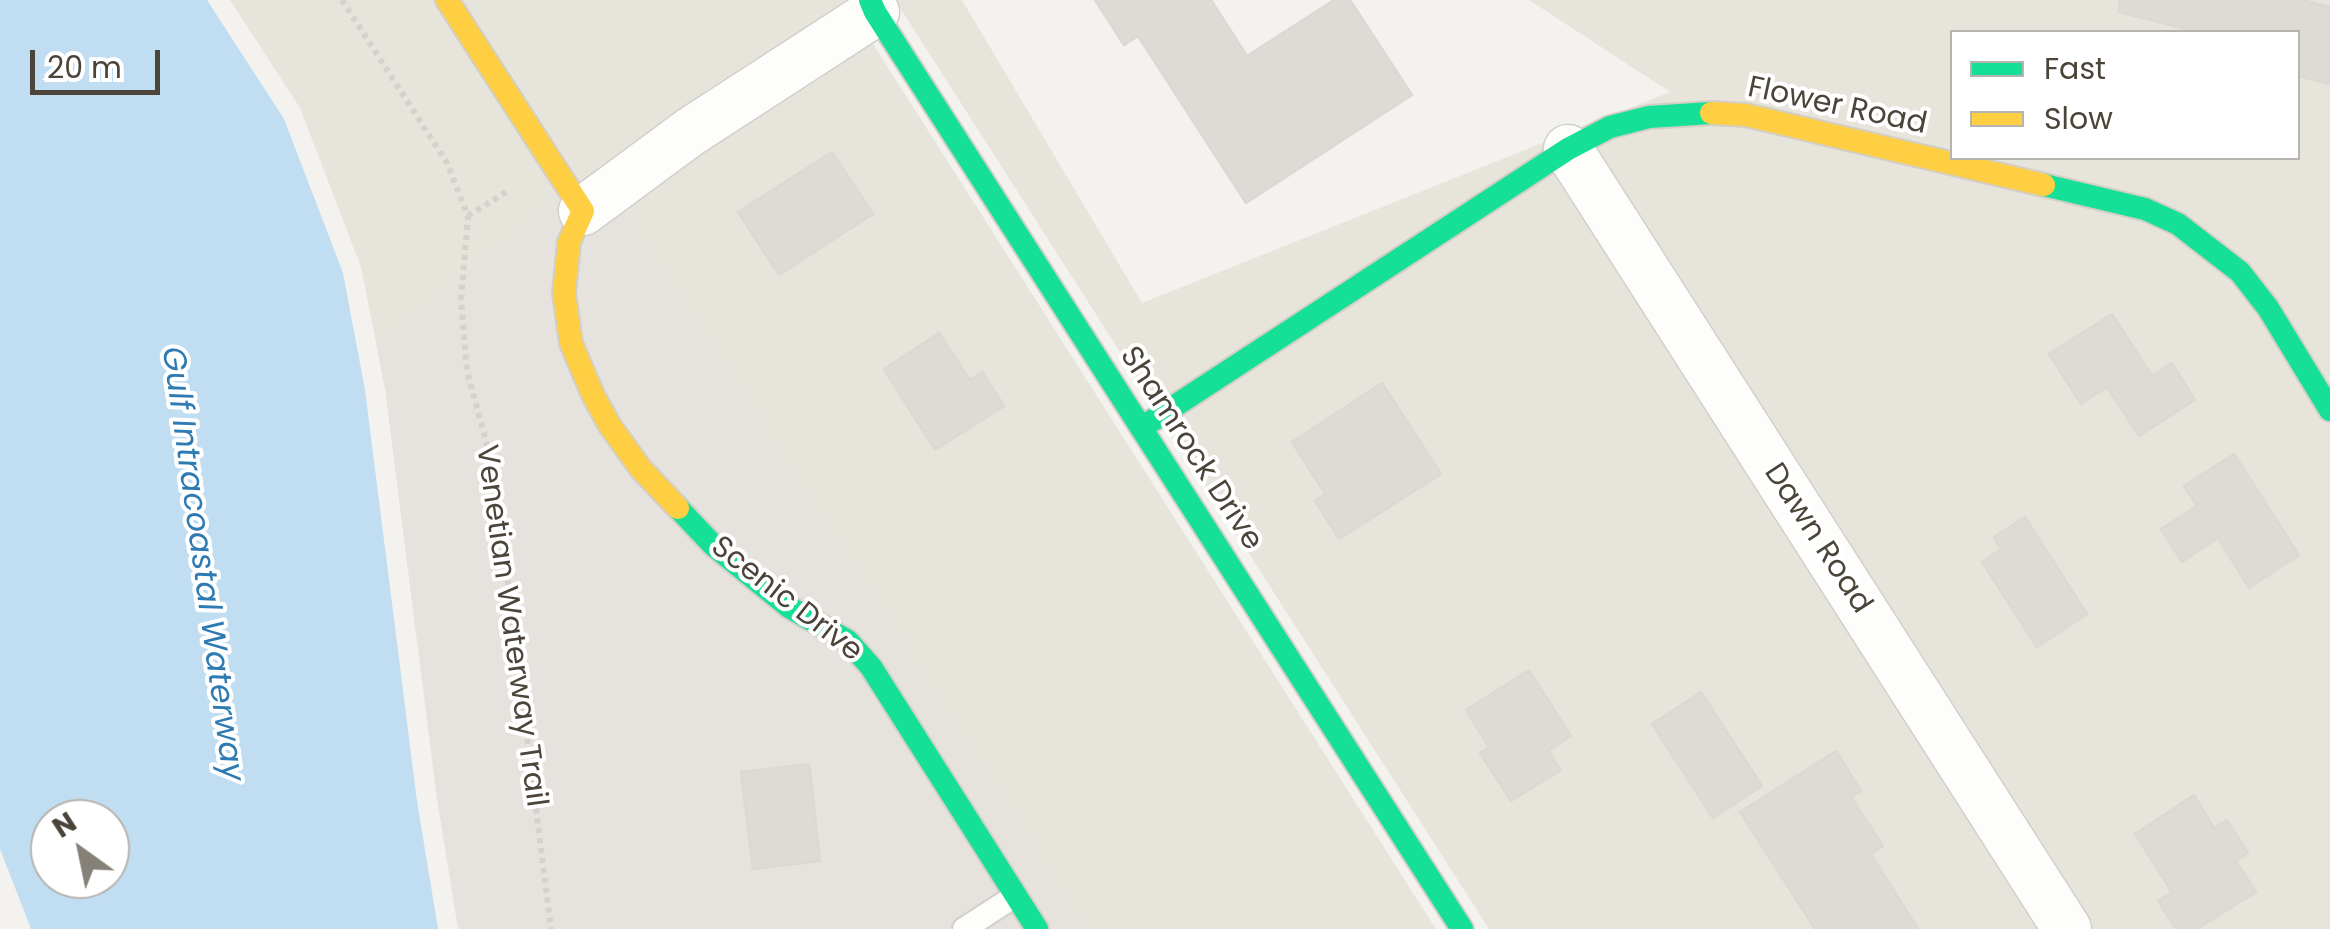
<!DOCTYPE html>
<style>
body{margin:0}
#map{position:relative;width:2330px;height:929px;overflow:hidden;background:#f4f2ee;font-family:Poppins,sans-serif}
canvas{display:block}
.legend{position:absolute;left:1950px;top:30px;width:350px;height:130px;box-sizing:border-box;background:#fff;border:2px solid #b7b4b0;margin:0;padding:12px 18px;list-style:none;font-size:30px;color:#4b4439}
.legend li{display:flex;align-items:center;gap:20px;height:50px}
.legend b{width:50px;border:2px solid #b7b4b0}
.north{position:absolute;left:30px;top:799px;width:100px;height:100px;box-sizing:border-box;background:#fff;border:2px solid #b7b4b0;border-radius:50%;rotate:327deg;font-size:28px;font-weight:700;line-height:40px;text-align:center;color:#4b4439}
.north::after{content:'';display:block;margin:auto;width:35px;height:45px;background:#868178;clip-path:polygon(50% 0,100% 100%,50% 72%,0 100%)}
.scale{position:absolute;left:30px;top:50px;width:130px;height:45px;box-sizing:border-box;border:5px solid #4b4439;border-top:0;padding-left:12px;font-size:30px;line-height:35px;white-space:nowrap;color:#4b4439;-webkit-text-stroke:8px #fff;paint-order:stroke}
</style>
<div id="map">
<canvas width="2330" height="929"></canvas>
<ul class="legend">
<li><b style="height:12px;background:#16e098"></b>Fast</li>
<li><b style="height:12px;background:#ffcf43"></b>Slow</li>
</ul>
<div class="north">N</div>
<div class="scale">20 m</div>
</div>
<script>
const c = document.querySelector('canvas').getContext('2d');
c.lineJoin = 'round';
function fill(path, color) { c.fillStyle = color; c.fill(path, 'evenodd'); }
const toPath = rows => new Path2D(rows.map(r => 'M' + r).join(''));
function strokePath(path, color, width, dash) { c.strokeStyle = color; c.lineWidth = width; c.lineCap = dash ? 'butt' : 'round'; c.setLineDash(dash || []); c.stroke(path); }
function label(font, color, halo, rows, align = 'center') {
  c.font = font + ' Poppins,sans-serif'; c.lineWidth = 8; c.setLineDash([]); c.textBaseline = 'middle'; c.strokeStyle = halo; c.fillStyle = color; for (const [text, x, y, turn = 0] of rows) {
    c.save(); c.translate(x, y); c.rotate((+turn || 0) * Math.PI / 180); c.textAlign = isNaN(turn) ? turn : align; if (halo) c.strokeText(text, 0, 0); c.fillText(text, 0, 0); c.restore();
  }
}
const residential = toPath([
 [230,0,845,0,1436,929,1086,929,597,167,376,343,361,267,300,108],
 [895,0,962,0,1142,303,1670,92,1529,0,2330,0,2330,929,1489,929],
 [1952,32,2298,32,2298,158,1952,158]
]);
const industrial = toPath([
 [597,167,1086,929,458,929,437,799,385,389,376,343]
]);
const water = toPath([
 [0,0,207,0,284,119,343,273,365,390,417,801,438,929,31,929,0,849],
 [50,819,110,819,110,879,50,879]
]);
const building = toPath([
 [1095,0,1211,0,1247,56,1334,0,1350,0,1412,95,1246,203,1138,36,1124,45,1095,0],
 [2120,0,2302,0,2330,7,2330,84,2298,76,2298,32,2198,32,2119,12,2120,0],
 [832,152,873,214,779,275,738,212,832,152],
 [2112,314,2152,376,2172,363,2195,400,2139,436,2107,387,2081,404,2049,354,2112,314],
 [939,333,970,380,982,372,1004,406,935,450,884,369,939,333],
 [1382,383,1441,474,1339,539,1315,501,1325,494,1292,442,1382,383],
 [2234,454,2299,555,2249,588,2218,538,2182,562,2161,529,2197,506,2184,486,2234,454],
 [2025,517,2087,614,2037,647,1982,562,2001,549,1994,537,2025,517],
 [1529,670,1571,736,1548,751,1561,770,1511,801,1480,753,1489,747,1466,710,1529,670],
 [1701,692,1762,786,1713,818,1652,724,1701,692],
 [1836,751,1861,791,1851,797,1883,846,1871,854,1918,929,1815,929,1740,812,1836,751],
 [809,764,820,861,753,869,741,772,809,764],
 [2194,795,2214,828,2227,820,2248,853,2236,861,2256,892,2197,929,2176,929,2158,901,2172,892,2135,834,2194,795]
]);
const path = toPath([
 [342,0,447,163,468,216,461,299,467,371,494,471,551,929],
 [468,216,509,190]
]);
const lane = toPath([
 [964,929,1015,896]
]);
const street = toPath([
 [1568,149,2067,929],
 [583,211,690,132,875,12]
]);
const fast = toPath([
 [870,0,875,12,1462,929],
 [2044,185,2145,209,2178,224,2240,272,2268,308,2330,410],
 [1141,428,1568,149,1610,127,1649,117,1711,113],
 [678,508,713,545,789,607,848,641,871,667,1037,929]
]);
const slow = toPath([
 [447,0,583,211,569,242,564,293,571,343,593,395,610,426,641,469,678,508],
 [1711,113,1746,115,2044,185]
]);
const streetNames = [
 ["Flower Road",1837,107,12],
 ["Shamrock Drive",1190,449,57],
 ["Dawn Road",1817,539,57],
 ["Scenic Drive",786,600,38],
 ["Venetian Waterway Trail",510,626,82]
];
const waterNames = [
 ["Gulf Intracoastal Waterway",201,564,82]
];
fill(residential, '#e7e4dc');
fill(industrial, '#e6e2de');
fill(water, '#c0ddf1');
fill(building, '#dedbd6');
strokePath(building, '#dcd9d4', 2.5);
strokePath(lane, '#d2d0cb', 26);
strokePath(street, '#d2d0cb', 51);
strokePath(fast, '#d3cfc5', 26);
strokePath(slow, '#d3cfc5', 26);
strokePath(path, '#d3d2cc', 6, [5, 5]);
strokePath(lane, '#fdfdfc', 22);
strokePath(street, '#fdfdfc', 48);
strokePath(fast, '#16e098', 22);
strokePath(slow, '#ffcf43', 22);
label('30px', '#4b4439', '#fff', streetNames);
label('italic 32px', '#2e7ab2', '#fff', waterNames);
</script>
